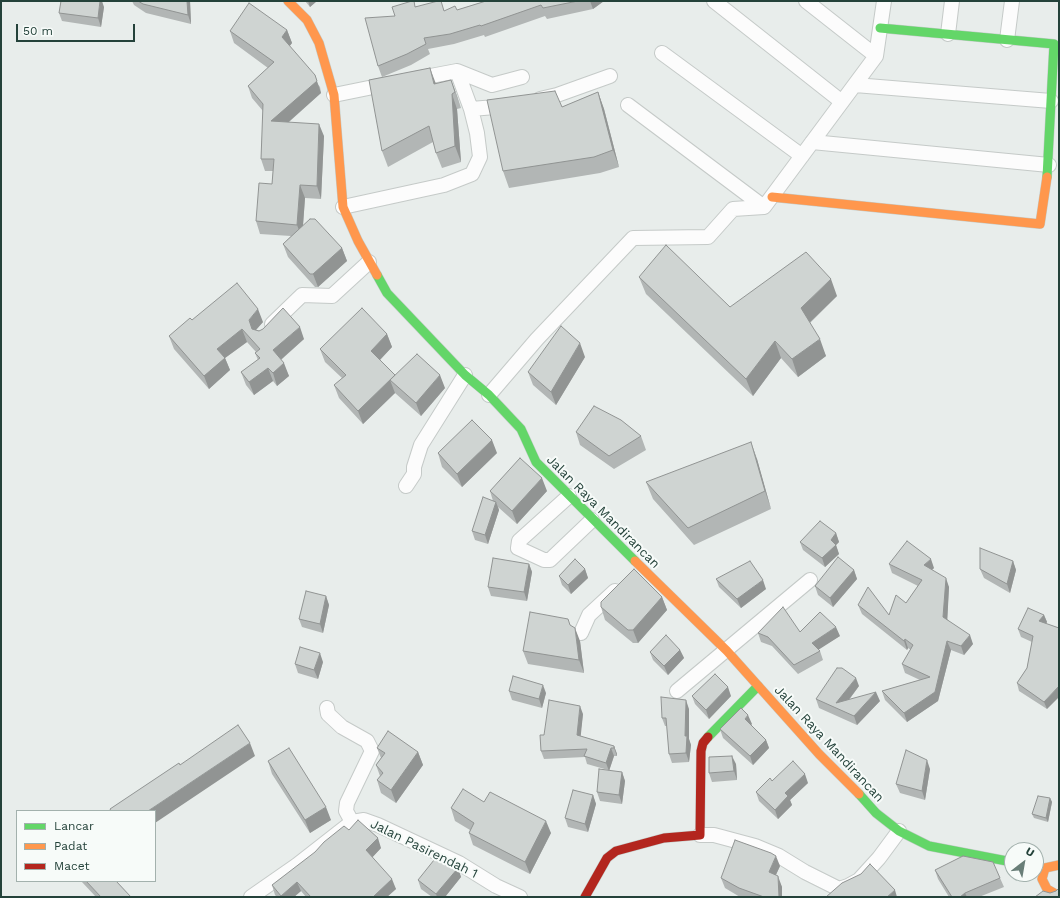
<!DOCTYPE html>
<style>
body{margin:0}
#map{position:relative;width:1060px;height:898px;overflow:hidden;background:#e8edeb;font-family:"Work Sans",sans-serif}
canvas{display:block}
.frame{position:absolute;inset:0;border:2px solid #24423a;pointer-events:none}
.legend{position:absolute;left:16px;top:810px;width:140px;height:72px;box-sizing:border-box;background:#f7fbf9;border:1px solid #a3b1ad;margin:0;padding:5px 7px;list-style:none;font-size:12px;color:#24423a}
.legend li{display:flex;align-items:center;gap:8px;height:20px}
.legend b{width:20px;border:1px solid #a3b1ad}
.north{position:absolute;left:1004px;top:842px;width:40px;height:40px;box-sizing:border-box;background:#f7fbf9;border:1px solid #a3b1ad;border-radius:50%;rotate:31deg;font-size:11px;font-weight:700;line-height:16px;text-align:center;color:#24423a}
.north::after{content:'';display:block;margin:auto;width:14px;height:18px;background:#697e78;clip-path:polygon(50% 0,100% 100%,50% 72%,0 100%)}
.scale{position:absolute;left:16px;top:24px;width:119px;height:18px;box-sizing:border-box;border:2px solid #24423a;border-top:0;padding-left:5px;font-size:12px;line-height:14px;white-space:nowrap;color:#24423a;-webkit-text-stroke:3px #f7fbf9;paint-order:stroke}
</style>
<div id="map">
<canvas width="1060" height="898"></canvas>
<div class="frame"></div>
<ul class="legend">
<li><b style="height:5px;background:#63d668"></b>Lancar</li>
<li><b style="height:5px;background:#ff974d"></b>Padat</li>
<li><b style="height:5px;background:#b3261e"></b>Macet</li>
</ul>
<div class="north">U</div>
<div class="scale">50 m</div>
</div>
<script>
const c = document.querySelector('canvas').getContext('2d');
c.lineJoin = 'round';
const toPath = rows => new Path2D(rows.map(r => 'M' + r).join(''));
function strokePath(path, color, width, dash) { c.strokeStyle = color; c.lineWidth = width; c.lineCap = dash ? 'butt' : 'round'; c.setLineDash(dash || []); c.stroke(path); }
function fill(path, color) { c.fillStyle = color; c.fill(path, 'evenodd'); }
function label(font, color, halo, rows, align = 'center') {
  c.font = font + ' "Work Sans",sans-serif'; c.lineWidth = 4; c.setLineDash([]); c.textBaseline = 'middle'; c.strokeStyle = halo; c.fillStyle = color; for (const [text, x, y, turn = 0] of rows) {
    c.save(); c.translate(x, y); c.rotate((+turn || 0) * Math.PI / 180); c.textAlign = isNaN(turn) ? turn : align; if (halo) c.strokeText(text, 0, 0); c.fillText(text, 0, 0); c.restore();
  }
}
const street = toPath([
 [714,1,842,102],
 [806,1,876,56],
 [948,34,952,1],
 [1007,40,1012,1],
 [662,53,802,156],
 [457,71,471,109,508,106],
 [415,79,457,71,492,85,522,77],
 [855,85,1051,101],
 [334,95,388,84],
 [540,99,557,95,610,76],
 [628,105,764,207],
 [812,142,1049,165],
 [343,207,444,185,472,174,480,157,477,133,471,109],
 [272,324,302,295,332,296,369,262],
 [489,395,537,339,633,238,708,237,733,209,764,207,876,56,884,1],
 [406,486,414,474,414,467,421,445,465,375],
 [569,496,519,541,518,548,544,560,550,560,592,520],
 [581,633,589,615,615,591],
 [677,691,810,580],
 [327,708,328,714,342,727,367,741,372,751,347,803,346,811,352,822],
 [700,835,714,835,755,846,779,856,805,872,839,889,848,886,859,880,879,858,899,831],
 [251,897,297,865,352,822,364,820,378,825,459,863,496,886,520,897]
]);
const fast = toPath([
 [880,28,1054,44,1047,177],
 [377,275,387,293,465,375,489,395,521,429,536,462,635,561],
 [708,737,758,686],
 [859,794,876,813,899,831,929,846,1012,862]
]);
const slow = toPath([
 [288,1,307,20,319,43,334,95,343,207,358,241,377,275],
 [772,197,1040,224,1047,177],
 [635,561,727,651,819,754,859,794],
 [1054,893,1047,889,1042,879,1045,868,1059,865]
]);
const jam = toPath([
 [585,897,607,858,616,851,664,838,700,835,701,751,703,743,708,737]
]);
const wall = toPath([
 [132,1,190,1,191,24,146,13,134,5],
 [305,1,317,1,310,7],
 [486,1,604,1,593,9,547,19,545,16,485,37,484,35,454,44,428,49,430,54,411,65,382,77,378,66,416,6,444,11,457,10],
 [104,7,101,27,62,21,59,13],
 [287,30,292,43,289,46,320,87,321,93,289,122,324,136,321,199,305,198,303,226,342,248,347,261,318,287,315,287,288,257,283,244,291,236,260,234,256,221,272,184,273,171,265,171,261,159,263,111,252,98,248,86,268,68,234,43,230,31],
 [451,80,461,108,457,109,461,162,442,168,436,153,433,142,388,167,382,151,436,84],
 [598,92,604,109,619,167,600,173,509,188,503,171,562,107],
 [639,277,730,307,837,296,810,323,826,356,798,377,781,358,753,396,646,294],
 [192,320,263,322,256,330,304,339,281,360,289,376,277,386,273,381,254,395,246,385,241,372,258,360,255,353,256,352,247,342,225,358,230,370,209,389,174,349,169,336],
 [387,334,392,347,380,360,395,375,445,388,421,416,395,393,363,424,339,398,334,385,342,378,325,362,320,349],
 [585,357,556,405,533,385,528,372],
 [576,432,641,436,646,450,614,469,580,445],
 [438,453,497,453,462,487,442,467],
 [757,459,771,509,694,545,653,499,646,482],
 [490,491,547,491,517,524,498,507,499,510,488,544,475,540,472,531,493,501],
 [836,533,839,542,836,545,839,554,825,567,803,550,800,542],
 [1013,561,1016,570,1010,593,984,578,980,569],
 [529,564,532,572,527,601,491,596,488,587],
 [889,564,934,568,932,570,949,587,947,619,973,644,964,655,951,650,938,701,907,722,885,700,882,691,920,680,905,673,902,664,911,650,908,648,907,650,862,614,858,605,889,615,906,603,918,586,892,573],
 [585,569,588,578,571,594,562,585,559,576],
 [854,570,857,579,833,607,818,595,815,586],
 [716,579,766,589,741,608,719,587],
 [326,596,329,605,323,633,302,627,299,619],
 [662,597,667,610,638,643,633,643,605,620,601,607],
 [1044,615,1047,622,1046,624,1047,709,1019,691,1017,683,1027,668,1032,642,1021,637,1018,629],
 [800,632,840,636,818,649,820,651,823,660,798,674,772,646,761,642,758,633],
 [580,641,584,673,528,664,523,651],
 [680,650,684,658,668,675,653,660,650,652],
 [323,662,318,679,298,673,295,664],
 [859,686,849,700,880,701,857,725,819,708,816,699],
 [509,691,546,693,542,708,512,700],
 [692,696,731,696,709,719,695,704],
 [689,709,689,739,691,745,689,762,672,763,669,754,667,726,665,726,662,718],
 [583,714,580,736,614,746,617,754,617,756,614,756,609,771,622,772,625,781,622,804,600,801,597,792,608,770,587,764,585,757,544,759,541,751,544,735],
 [752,724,751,725,766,740,769,748,753,765,723,738,720,729],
 [377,748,418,752,423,765,396,803,381,793,377,780,380,776,376,765,381,758],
 [268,761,331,820,310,833,272,774],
 [736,764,737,780,712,782,709,773],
 [930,769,925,800,900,793,896,784],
 [772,781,808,783,790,800,792,805,778,819,759,801,756,792],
 [593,795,596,804,588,832,568,827,565,818],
 [1050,798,1052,802,1048,822,1034,818,1032,814],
 [484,802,551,833,530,874,473,845,469,833,470,830,455,821,451,808],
 [349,830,381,848,372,857,396,889,387,897,306,897,301,891,294,897,277,897,275,895,272,885],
 [780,866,776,875,782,887,782,897,740,897,725,888,721,878],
 [458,868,461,877,445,897,432,897,421,889,418,880],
 [935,870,1000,878,1004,887,979,897,949,897,938,879],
 [81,881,116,881,131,897,96,897]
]);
const shadedWall = toPath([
 [100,1,102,1,104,7,101,27,98,18],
 [187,1,190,1,191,24,188,15],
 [308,1,317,1,310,7],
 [590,1,604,1,593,9],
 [287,30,292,43,287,50,282,37],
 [430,68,436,84,434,84],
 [315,75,321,93,275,134,271,121],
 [451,80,457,96,461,108,455,92],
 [598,92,604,109,619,167,613,150],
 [452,94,457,109,461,162,455,146],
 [319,124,324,136,321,199,317,186],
 [300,185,305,198,302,238,297,225],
 [342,248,347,261,318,287,313,274],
 [831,279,837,296,807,325,801,308],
 [258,309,263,322,254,332,252,329,249,320],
 [300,327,304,339,277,363,273,350],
 [242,329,247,342,225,358,230,370,209,389,204,376,217,349],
 [387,334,392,347,376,364,371,351],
 [820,339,826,356,798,377,792,359],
 [775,341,781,358,753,396,746,379],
 [580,343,585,357,556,405,551,392],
 [284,363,289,376,277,386,273,373],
 [268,368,273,381,254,395,249,382],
 [395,375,390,380,395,393,363,424,358,411],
 [440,375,445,388,421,416,416,403],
 [492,440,497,453,462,487,457,474],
 [751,442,757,459,771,509,765,491],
 [542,478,547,491,517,524,512,511],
 [496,502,499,510,488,544,485,535],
 [836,533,839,542,836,545,839,554,825,567,822,558,831,540],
 [931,559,934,568,927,574,924,565],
 [1013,561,1016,570,1010,593,1007,584],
 [529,564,532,572,527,601,524,592],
 [585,569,588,578,571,594,568,585],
 [854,570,857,579,833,607,830,598],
 [946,578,949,587,947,626,943,617],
 [763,580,766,589,741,608,737,599],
 [326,596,329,605,323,633,320,624],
 [662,597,667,610,638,643,633,630],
 [1044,615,1047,622,1042,629,1039,621],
 [836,627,840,636,815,652,812,643],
 [575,628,580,641,584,673,579,660],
 [970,635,973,644,964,655,961,646],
 [905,639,908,648,907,650,904,641],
 [947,641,951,650,938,701,907,722,904,713,935,692],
 [680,650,684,658,668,675,664,666],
 [320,653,323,662,318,679,314,670],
 [856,678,859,686,841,710,836,703],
 [543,685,546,693,542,708,539,699],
 [1059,686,1059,697,1047,709,1044,702],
 [728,687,731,696,709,719,706,710],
 [876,692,880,701,857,725,854,716],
 [686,700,689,709,689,739,691,745,689,762,686,753,685,736],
 [580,706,583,714,580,743,577,735],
 [748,715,752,724,748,728,745,719],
 [766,740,769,748,753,765,750,756],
 [250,743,255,756,155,823,155,811,148,811],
 [614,746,617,754,617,756,614,748],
 [611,748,614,756,609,771,606,763],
 [418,752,423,765,396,803,391,790],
 [732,756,736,764,737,780,734,771],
 [927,760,930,769,925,800,922,791],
 [622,772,625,781,622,804,619,795],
 [805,774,808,783,790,800,792,805,778,819,775,810,785,793],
 [593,795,596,804,588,832,585,824],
 [1050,798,1052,802,1048,822,1046,818],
 [326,807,331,820,310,833,305,820],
 [546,821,551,833,530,874,525,862],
 [378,838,381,848,370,860,366,850],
 [776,856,780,866,772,883,769,872],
 [458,868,461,877,445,897,437,897,436,894],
 [778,876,782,887,782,897,779,897],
 [392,879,396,889,387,897,374,897,374,896],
 [297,882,301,891,294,897,281,897,281,896],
 [895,890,897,897,887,897],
 [965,893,967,897,960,897]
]);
const building = toPath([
 [61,1,100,1,98,18,59,13,61,1],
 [138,1,187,1,188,15,143,4,138,1],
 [412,1,414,1,415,7,438,1,441,1,444,11,455,6,457,10,486,1,578,1,543,8,541,5,481,26,480,25,450,34,424,38,426,44,407,54,378,66,365,18,395,16,392,7,412,1],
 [249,3,287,30,282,37,315,75,317,81,271,121,319,124,317,186,300,185,297,225,256,221,259,183,272,184,274,159,261,159,263,104,248,86,274,62,230,31,249,3],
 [430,68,434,84,451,80,455,92,452,94,455,146,436,153,429,126,382,151,369,80,430,68],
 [555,91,562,107,598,92,613,150,594,157,503,171,487,100,555,91],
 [310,219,315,219,342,248,313,274,310,274,283,244,310,219],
 [666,245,730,307,806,252,831,279,801,308,820,339,792,359,775,341,746,379,639,277,666,245],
 [237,283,258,309,249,320,252,329,259,331,263,329,283,308,300,327,273,350,284,363,273,373,268,368,249,382,241,372,260,358,255,353,260,349,242,329,217,349,225,358,204,376,169,336,190,318,192,320,237,283],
 [362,308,387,334,371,351,395,375,358,411,334,385,346,375,320,349,362,308],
 [561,326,580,343,551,392,528,372,561,326],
 [417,354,440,375,416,403,390,380,417,354],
 [594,406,621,420,641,436,609,456,576,432,594,406],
 [472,420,492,440,457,474,438,453,472,420],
 [751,442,765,491,688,528,646,482,751,442],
 [520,458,542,478,512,511,490,491,520,458],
 [483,497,496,502,485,535,472,531,483,497],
 [820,521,836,533,831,540,836,545,822,558,800,542,820,521],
 [907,541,931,559,924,565,946,578,943,617,970,635,961,646,947,641,935,692,904,713,882,691,930,677,902,664,913,645,905,639,904,641,858,605,868,587,889,615,896,595,906,603,922,580,889,564,907,541],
 [980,548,1013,561,1007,584,980,569,980,548],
 [838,557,854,570,830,598,815,586,838,557],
 [493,558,529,564,524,592,488,587,493,558],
 [575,559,585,569,568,585,559,576,575,559],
 [750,561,763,580,737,599,716,579,750,561],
 [634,569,662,597,633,630,628,630,601,607,601,602,634,569],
 [306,591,326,596,320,624,299,619,306,591],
 [783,607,800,632,820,612,836,627,812,643,820,651,794,665,768,637,758,633,783,607],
 [1028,608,1044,615,1039,621,1059,628,1059,686,1044,702,1017,683,1027,668,1033,636,1018,629,1028,608],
 [530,612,568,619,570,625,575,628,579,660,523,651,530,612],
 [666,635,680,650,664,666,650,652,666,635],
 [300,647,320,653,314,670,295,664,300,647],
 [837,668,842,668,856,678,836,703,876,692,854,716,816,699,837,668],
 [715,674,728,687,706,710,692,696,715,674],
 [513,676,543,685,539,699,509,691,513,676],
 [661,697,686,700,685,736,687,736,686,753,669,754,666,718,662,718,661,697],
 [549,700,580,706,577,735,614,746,614,748,611,748,606,763,584,756,587,749,541,751,540,735,544,735,549,700],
 [741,708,748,715,745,719,766,740,750,756,720,729,741,708],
 [238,725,250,743,148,811,111,811,110,809,179,763,180,765,238,725],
 [388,731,418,752,391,790,377,780,383,773,376,765,385,753,377,748,388,731],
 [289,748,326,807,305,820,268,761,289,748],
 [906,750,927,760,922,791,896,784,906,750],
 [732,756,734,771,709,773,709,757,732,756],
 [793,761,805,774,785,793,788,796,775,810,756,792,770,778,772,781,793,761],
 [599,769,622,772,619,795,597,792,599,769],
 [463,789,484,802,490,792,546,821,525,862,469,833,474,823,451,808,463,789],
 [573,790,593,795,585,824,565,818,573,790],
 [1038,796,1050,798,1046,818,1032,814,1038,796],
 [358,820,378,838,366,850,392,879,374,896,375,897,311,897,297,882,281,896,272,885,315,852,324,842,344,826,349,830,358,820],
 [735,840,771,853,776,856,769,872,778,876,779,897,764,897,739,888,721,878,735,840],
 [438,855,458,868,436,894,418,880,438,855],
 [963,856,993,862,1000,878,965,893,960,897,952,897,935,870,963,856],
 [870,864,895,890,887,897,826,897,842,883,861,874,870,864],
 [86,881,116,881,131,897,101,897,86,881],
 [1059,888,1059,897,1035,897,1043,891,1050,893,1056,891,1059,888]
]);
const streetNames = [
 ["Jalan Raya Mandirancan",603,512,45],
 ["Jalan Raya Mandirancan",829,744,47],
 ["Jalan Pasirendah 1",424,849,26]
];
strokePath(street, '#c5cac8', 16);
strokePath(fast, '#c3cbc8', 10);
strokePath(slow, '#c3cbc8', 10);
strokePath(jam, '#c3cbc8', 10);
strokePath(street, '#fcfcfc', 14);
strokePath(fast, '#63d668', 9);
strokePath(slow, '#ff974d', 9);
strokePath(jam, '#b3261e', 9);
fill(wall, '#b2b6b5');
fill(shadedWall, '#919493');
fill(building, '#cfd4d2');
strokePath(building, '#919493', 1);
label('13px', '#24423a', '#f7fbf9', streetNames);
</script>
